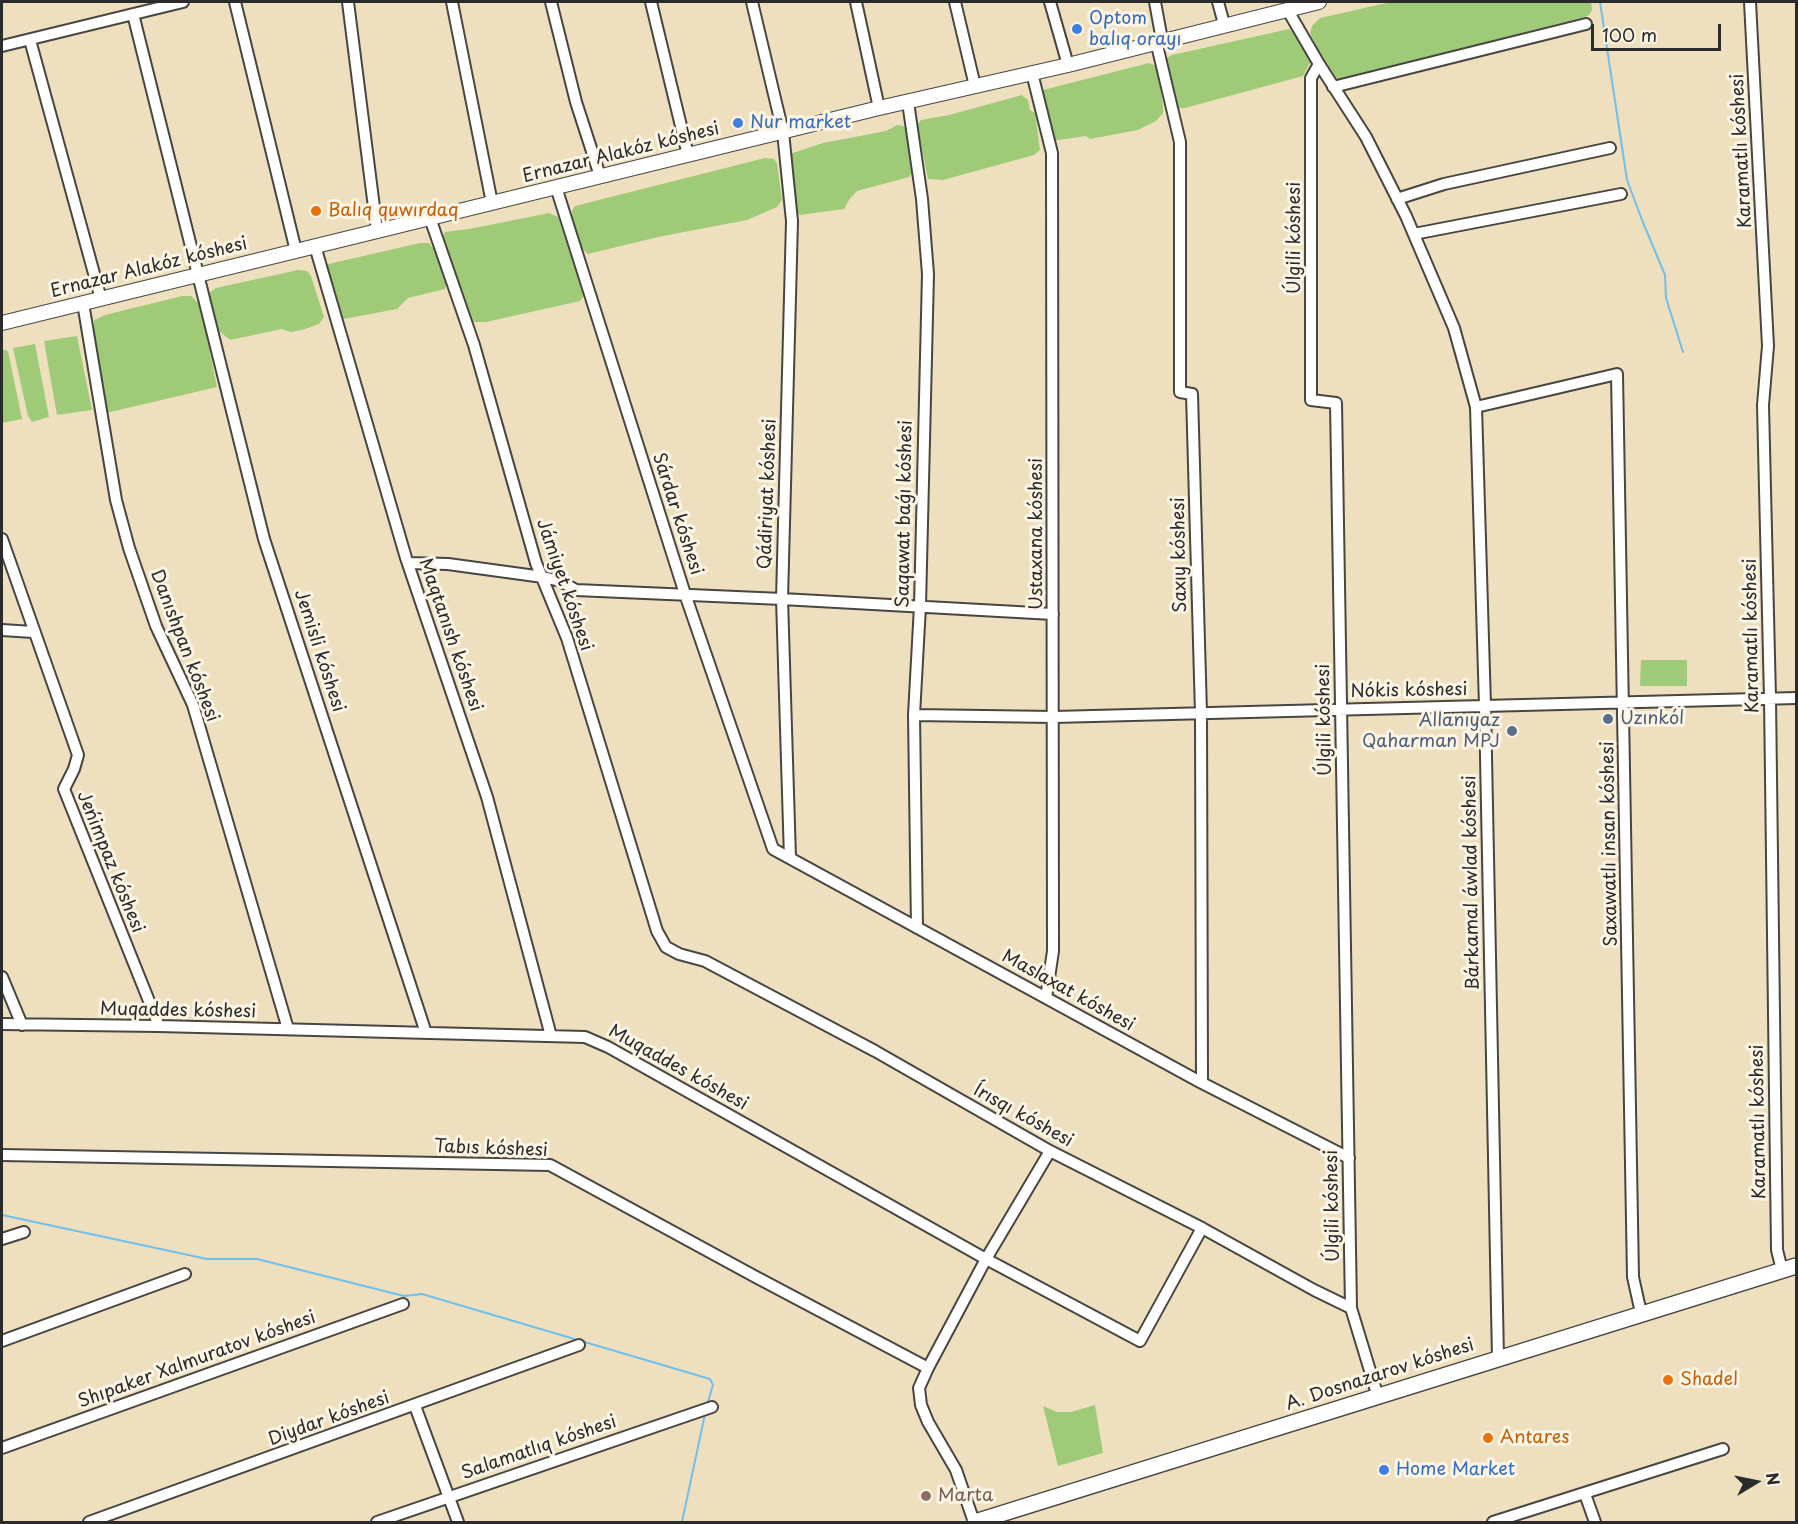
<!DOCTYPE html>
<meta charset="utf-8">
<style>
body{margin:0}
#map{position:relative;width:1798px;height:1524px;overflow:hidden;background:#eee0bf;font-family:"Playpen Sans",sans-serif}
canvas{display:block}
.frame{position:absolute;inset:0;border:3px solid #2b2b2b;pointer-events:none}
.north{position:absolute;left:1726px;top:1452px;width:60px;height:60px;-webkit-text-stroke:4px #fcf5e5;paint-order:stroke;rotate:80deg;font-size:16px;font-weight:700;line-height:24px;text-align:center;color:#2b2b2b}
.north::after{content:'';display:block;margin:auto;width:21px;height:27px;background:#2b2b2b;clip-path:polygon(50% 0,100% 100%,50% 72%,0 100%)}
.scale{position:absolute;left:1591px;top:24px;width:130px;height:27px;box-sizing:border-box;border:3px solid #2b2b2b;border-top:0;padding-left:8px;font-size:18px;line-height:21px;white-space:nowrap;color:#2b2b2b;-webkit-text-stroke:4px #fcf5e5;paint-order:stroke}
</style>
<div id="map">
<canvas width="1798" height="1524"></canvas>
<div class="frame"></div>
<div class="north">N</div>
<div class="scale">100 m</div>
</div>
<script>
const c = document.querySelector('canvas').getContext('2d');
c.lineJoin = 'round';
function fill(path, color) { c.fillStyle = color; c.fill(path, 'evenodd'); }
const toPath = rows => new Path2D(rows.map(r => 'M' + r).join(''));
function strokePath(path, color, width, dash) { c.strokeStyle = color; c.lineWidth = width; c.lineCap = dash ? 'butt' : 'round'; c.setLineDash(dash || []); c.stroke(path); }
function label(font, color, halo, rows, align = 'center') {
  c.font = font + ' "Playpen Sans",sans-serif'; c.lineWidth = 6; c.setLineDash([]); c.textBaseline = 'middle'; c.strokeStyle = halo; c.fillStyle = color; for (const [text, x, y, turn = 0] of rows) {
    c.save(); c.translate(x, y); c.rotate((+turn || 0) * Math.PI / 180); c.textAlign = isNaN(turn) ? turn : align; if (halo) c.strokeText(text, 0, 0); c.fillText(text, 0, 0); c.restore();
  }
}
const green = toPath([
 [1391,2,1591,2,1592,11,1588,16,1338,80,1319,52,1310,33,1312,26,1320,18],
 [1289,29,1297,35,1311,61,1303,76,1185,108,1177,108,1164,63,1167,58,1172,55],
 [1149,63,1156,66,1158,70,1163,106,1163,113,1156,121,1138,130,1090,139,1086,136,1052,141,1041,95,1043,90],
 [1022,95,1028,100,1030,110,1035,113,1040,150,1034,155,943,180,928,179,917,125,921,120,949,115],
 [897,125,904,126,907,131,915,169,909,177,857,191,849,200,844,209,800,215,795,211,790,154,823,143,886,131],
 [765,158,774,159,777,163,782,200,777,207,747,220,658,237,588,254,581,247,572,224,572,211,575,206],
 [549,213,558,217,582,291,583,297,580,301,486,322,474,322,468,318,442,238,445,232,469,229],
 [420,243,429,243,434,249,447,283,445,289,408,298,397,309,338,320,324,265],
 [298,270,307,271,311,276,324,317,319,324,302,330,290,332,282,329,230,340,219,331,213,320,208,300,209,293,216,288],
 [182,296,191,296,200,305,217,387,106,413,94,340,94,320,105,315],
 [77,336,92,410,57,415,44,341],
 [35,344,49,417,32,422,28,416,13,348],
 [2,349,8,351,22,419,2,423],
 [1641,660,1687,660,1687,686,1640,686],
 [1095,1405,1103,1453,1058,1466,1043,1406,1057,1412,1071,1412]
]);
const stream = toPath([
 [1600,2,1627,180,1642,220,1665,275,1666,298,1683,352],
 [2,1215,207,1259,257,1259,404,1296,422,1294,710,1379,713,1385,707,1405],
 [682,1522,705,1414]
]);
const minor = toPath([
 [235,2,296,251],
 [348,2,377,231],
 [452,2,492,203],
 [551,2,576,102,600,176],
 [651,2,688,155],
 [752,2,783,132,792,221,782,599,790,858],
 [856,2,879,108],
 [955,2,975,86],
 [1050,2,1068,65],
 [1155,2,1162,40],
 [1218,2,1224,24],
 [1750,2,1768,346,1763,405,1770,698,1777,1250,1782,1270],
 [1287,9,1319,64,1366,137,1406,216,1454,328,1476,407,1485,706,1498,1358],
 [133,14,264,539,426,1033],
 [30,40,101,299],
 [1156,41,1180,142,1180,392,1192,394,1201,713,1202,1083],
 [2,46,183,2],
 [1319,64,1311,78,1311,400,1336,403,1351,1308,1378,1397],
 [1032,73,1052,153,1053,951,1046,998],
 [1333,87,1586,24],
 [908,102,922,199,928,274,920,606,914,715,917,928],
 [556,187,685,594,773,849,1202,1083,1349,1158],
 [1397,199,1444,184,1610,148],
 [430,218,474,345,536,563,567,638,657,931,666,947,679,954,705,961,875,1051,1050,1151,1202,1228,1314,1290,1351,1308],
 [1414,234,1621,194],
 [315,246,406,558,487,797,551,1036],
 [83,303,116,500,129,548,156,626,193,705,288,1029],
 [1476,407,1617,374,1633,1277,1641,1313],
 [2,539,78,755,74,769,64,789,159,1026],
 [408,563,448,564,543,577,560,581,576,590,782,599,1053,614],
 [2,630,33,632],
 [914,715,1054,717,1796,698],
 [2,977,22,1025],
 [2,1024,159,1026,585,1037,608,1047,986,1259,1140,1341,1202,1228],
 [2,1155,550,1165,754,1276,928,1368],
 [2,1239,24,1232],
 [2,1341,185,1274],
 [415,1406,458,1522],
 [2,1448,403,1304],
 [1585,1494,1595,1522],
 [89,1522,579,1345],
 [377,1522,712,1407],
 [974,1522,956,1470,928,1422,921,1405,919,1388,928,1368,986,1259,1050,1151],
 [1493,1522,1723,1449]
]);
const secondary = toPath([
 [2,323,879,108,1068,65,1319,2]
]);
const primary = toPath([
 [975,1522,1796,1266]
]);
const markers = [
 [1077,29,6,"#3f7fe0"],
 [738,123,6,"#3f7fe0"],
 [316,211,6,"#e8710a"],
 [1608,719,6,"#5c6f8a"],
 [1512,731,6,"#5c6f8a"],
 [1668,1380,6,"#e8710a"],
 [1488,1438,6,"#e8710a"],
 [1384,1470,6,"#3f7fe0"],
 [926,1496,6,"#8d6e63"]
];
const shopNames = [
 ["Optom",1089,19],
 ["balıq orayı",1089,40],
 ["Nur market",750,123],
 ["Home Market",1396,1470]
];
const streetNames = [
 ["Karamatlı kóshesi",1742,151,-93],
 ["Ernazar Alakóz kóshesi",621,153,-14],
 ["Úlgili kóshesi",1295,238,-90],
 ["Ernazar Alakóz kóshesi",149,268,-14],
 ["Qádiriyat kóshesi",768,494,-88],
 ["Sárdar kóshesi",677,514,72],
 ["Saqawat baǵı kóshesi",905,514,-89],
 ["Ustaxana kóshesi",1037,534,-90],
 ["Saxıy kóshesi",1180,555,-91],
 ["Jámiyet kóshesi",564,585,71],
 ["Maqtanısh kóshesi",450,635,71],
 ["Karamatlı kóshesi",1752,636,-91],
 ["Danıshpan kóshesi",184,646,69],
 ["Jemisli kóshesi",319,651,72],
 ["Nókis kóshesi",1409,691,-1],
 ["Úlgili kóshesi",1325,720,-91],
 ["Saxawatlı insan kóshesi",1610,844,-91],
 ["Jeńimpaz kóshesi",110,862,68],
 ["Bárkamal áwlad kóshesi",1472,883,-91],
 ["Maslaxat kóshesi",1068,991,29],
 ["Muqaddes kóshesi",178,1011,1],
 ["Muqaddes kóshesi",678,1068,29],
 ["Írısqı kóshesi",1023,1116,29],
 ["Karamatlı kóshesi",1759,1122,-91],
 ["Tabıs kóshesi",491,1149,2],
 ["Úlgili kóshesi",1333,1206,-91],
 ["Shıpaker Xalmuratov kóshesi",197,1360,-20],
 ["A. Dosnazarov kóshesi",1380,1375,-18],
 ["Diydar kóshesi",329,1419,-20],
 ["Salamatlıq kóshesi",539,1448,-19]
];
const foodNames = [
 ["Balıq quwırdaq",328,211],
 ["Shadel",1680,1380],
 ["Antares",1500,1438]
];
const serviceNames = [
 ["Uzınkól",1620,719],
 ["Allanıyaz",1500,721,"right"],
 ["Qaharman MPJ",1500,742,"right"]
];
const educationNames = [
 ["Marta",938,1496]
];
fill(green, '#9fcb78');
strokePath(stream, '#70c0eb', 2);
strokePath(minor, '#484641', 14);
strokePath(secondary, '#484641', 16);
strokePath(primary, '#484641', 18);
strokePath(minor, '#fff', 10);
strokePath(secondary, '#fff', 14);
strokePath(primary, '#fff', 15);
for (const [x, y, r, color] of markers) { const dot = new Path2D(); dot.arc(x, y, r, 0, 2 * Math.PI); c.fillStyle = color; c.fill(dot); strokePath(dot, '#fcf5e5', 2); }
label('18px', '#366cbe', '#fcf5e5', shopNames, 'left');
label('18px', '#2b2b2b', '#fcf5e5', streetNames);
label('18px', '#c56008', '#fcf5e5', foodNames, 'left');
label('18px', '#4e5e75', '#fcf5e5', serviceNames, 'left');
label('18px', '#785e54', '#fcf5e5', educationNames, 'left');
</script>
